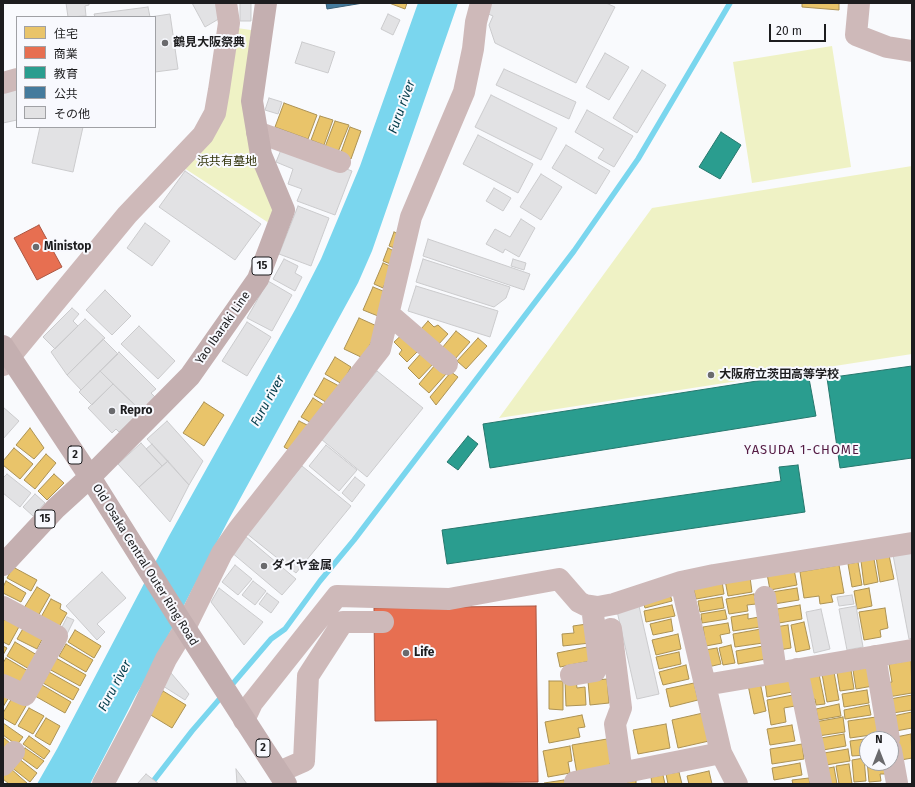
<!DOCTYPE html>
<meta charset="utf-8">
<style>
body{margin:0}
#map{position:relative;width:915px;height:787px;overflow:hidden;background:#f9fafd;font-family:"Fira Sans","Noto Sans JP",sans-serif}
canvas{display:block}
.frame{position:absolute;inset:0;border:4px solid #1d1d1f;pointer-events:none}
.legend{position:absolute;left:16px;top:16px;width:140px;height:112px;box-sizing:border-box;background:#f8f9fe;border:1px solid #a0a1a5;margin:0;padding:5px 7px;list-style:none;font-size:12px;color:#1d1d1f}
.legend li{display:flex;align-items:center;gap:8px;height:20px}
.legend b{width:20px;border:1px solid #a0a1a5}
.north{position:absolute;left:859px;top:731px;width:40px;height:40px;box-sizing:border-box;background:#f8f9fe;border:1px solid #a0a1a5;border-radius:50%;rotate:0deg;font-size:11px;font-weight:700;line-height:16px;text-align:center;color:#1d1d1f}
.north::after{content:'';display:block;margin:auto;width:14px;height:18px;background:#6a6a6d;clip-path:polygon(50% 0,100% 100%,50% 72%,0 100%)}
.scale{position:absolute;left:769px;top:24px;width:57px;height:18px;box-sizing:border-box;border:2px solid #1d1d1f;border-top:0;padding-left:5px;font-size:12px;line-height:14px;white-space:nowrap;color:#1d1d1f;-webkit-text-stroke:3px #f8f9fe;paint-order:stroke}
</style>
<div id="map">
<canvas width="915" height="787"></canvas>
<div class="frame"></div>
<ul class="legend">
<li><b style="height:11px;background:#e9c46a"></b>住宅</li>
<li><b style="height:11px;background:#e76f51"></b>商業</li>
<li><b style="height:11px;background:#2a9d8f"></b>教育</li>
<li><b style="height:11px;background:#457b9d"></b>公共</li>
<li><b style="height:11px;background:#e2e2e4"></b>その他</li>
</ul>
<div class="north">N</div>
<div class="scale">20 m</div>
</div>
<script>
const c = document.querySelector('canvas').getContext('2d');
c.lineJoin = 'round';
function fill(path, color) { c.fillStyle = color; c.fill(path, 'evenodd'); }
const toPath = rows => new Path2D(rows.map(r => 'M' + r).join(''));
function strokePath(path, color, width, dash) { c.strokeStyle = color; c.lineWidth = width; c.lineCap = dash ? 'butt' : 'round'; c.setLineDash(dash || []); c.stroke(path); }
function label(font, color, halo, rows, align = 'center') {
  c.font = font + ' "Fira Sans","Noto Sans JP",sans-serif'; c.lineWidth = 4; c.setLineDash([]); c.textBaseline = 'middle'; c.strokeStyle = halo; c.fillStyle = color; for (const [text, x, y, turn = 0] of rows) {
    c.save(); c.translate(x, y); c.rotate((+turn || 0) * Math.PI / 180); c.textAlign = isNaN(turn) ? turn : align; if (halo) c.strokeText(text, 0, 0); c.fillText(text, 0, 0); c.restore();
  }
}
const green = toPath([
 [237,28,251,30,274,205,272,225,184,168],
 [832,46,851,167,752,183,733,62],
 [912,166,912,354,499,418,652,208]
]);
const water = toPath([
 [418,3,458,3,372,251,358,283,229,519,144,682,136,695,90,784,37,784,57,749,169,536,296,308,321,259,360,166]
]);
const homes = toPath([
 [389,3,407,3,405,9,389,3],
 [802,3,839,3,839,10,802,7,802,3],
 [284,103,317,115,308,139,275,127,284,103],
 [320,116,333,120,324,145,311,140,320,116],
 [335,121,349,125,338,152,325,147,335,121],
 [350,127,361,131,351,159,340,155,350,127],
 [394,232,403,236,397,249,389,246,394,232],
 [388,248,398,253,393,265,383,261,388,248],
 [383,263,392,267,383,288,374,284,383,263],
 [373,287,388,293,378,316,363,310,373,287],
 [359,318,379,327,363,358,344,349,359,318],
 [428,321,434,327,438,325,448,334,438,345,421,329,428,321],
 [406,331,422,347,407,362,399,354,402,350,394,342,406,331],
 [456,331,470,342,455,359,442,348,456,331],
 [478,338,487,346,466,369,457,361,478,338],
 [423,351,435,362,419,379,408,368,423,351],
 [335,357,351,367,342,384,325,374,335,357],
 [435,365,446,374,429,393,419,384,435,365],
 [451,372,458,377,436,405,430,397,451,372],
 [324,378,339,386,329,404,314,395,324,378],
 [313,398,324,405,313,424,301,417,313,398],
 [204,402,224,415,204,446,183,433,204,402],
 [299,421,309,426,294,453,284,447,299,421],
 [30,428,44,448,34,459,16,445,30,428],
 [14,448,33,464,20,479,3,465,3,461,14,448],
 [46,454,56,463,35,489,24,480,46,454],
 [54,474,64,483,47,500,38,491,54,474],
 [889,555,894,579,880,582,876,557,889,555],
 [874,559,878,582,864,585,861,561,874,559],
 [858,562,862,585,852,587,848,564,858,562],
 [839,565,844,593,831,595,833,602,820,604,819,596,804,598,800,572,839,565],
 [13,567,37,580,31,591,7,578,13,567],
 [794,569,797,585,770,590,767,574,794,569],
 [750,577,752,592,728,596,725,580,750,577],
 [6,581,26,593,21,602,3,593,3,587,6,581],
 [722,581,724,594,696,599,693,586,722,581],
 [37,587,50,595,38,616,24,608,37,587],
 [797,588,799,600,774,604,772,592,797,588],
 [869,588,872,606,857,609,854,591,869,588],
 [669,591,672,601,645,608,642,598,669,591],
 [754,594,756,604,747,605,748,611,729,614,726,599,754,594],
 [722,597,724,608,700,612,698,601,722,597],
 [51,599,61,604,60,609,67,613,59,627,41,617,51,599],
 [672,605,675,616,646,622,644,611,672,605],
 [800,605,802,619,779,623,777,609,800,605],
 [885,608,888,628,880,630,881,637,864,640,859,612,885,608],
 [725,610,727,619,702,623,701,614,725,610],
 [748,614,748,619,759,617,760,627,733,631,731,617,748,614],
 [6,617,20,625,9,645,3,642,3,622,6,617],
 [671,619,673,631,653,635,650,624,671,619],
 [804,622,810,649,796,652,791,625,804,622],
 [728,623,730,633,720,635,722,643,706,646,703,627,728,623],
 [587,624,590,643,563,646,562,634,574,633,573,626,587,624],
 [25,625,44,636,37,649,17,639,25,625],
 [788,625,791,648,779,650,775,627,788,625],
 [761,629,763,643,735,647,733,634,761,629],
 [75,630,101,646,94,658,68,642,75,630],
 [678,634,681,649,656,655,652,640,678,634],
 [15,642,37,655,29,669,7,656,15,642],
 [66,644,93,660,86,672,59,656,66,644],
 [731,645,735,663,723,665,719,648,731,645],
 [3,646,7,648,3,655,3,646],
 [763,646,766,659,738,664,736,651,763,646],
 [587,647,590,661,560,667,557,653,587,647],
 [717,648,721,664,708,667,705,650,717,648],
 [679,652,681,664,659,669,656,657,679,652],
 [6,658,28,671,20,685,3,676,3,663,6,658],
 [56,658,86,675,80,686,49,669,56,658],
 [911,660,912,693,888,697,885,683,892,682,889,664,911,660],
 [686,665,689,679,663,685,659,672,686,665],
 [870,667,873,686,856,689,853,670,870,667],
 [851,670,854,689,840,691,837,672,851,670],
 [49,672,79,689,73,700,43,683,49,672],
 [834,672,839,700,827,702,822,674,834,672],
 [819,674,825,704,816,705,815,699,809,700,805,676,819,674],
 [789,678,792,692,767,697,765,682,789,678],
 [607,679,609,703,590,705,588,681,607,679],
 [576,680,577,688,585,687,586,705,566,706,565,681,576,680],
 [549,681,563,681,563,710,549,709,549,681],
 [760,682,766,711,754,714,748,685,760,682],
 [694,683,698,700,670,707,666,689,694,683],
 [42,685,71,702,65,713,35,696,42,685],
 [867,690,869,703,844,707,842,694,867,690],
 [163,691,186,705,172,728,149,714,163,691],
 [3,693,9,697,3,707,3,693],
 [793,695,795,706,784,708,786,722,771,725,767,700,793,695],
 [912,695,912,710,893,713,890,699,912,695],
 [12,698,26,706,15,725,3,718,3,713,12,698],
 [839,704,841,716,818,720,816,709,839,704],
 [869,705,871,715,845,719,844,710,869,705],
 [29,708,44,716,33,734,18,726,29,708],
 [912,712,912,728,896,731,893,716,912,712],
 [703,713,709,741,678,748,672,720,703,713],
 [582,715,585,727,578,728,580,737,549,743,545,722,582,715],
 [843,717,845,732,818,736,815,722,843,717],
 [876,717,878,734,850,738,848,721,876,717],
 [46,718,60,726,50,745,35,736,46,718],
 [3,723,23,737,17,745,3,735,3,723],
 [666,724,670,748,638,754,633,730,666,724],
 [792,725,795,741,770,745,767,729,792,725],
 [844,734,846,746,823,750,821,738,844,734],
 [911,734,912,758,901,760,896,737,911,734],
 [29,736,50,751,44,759,23,744,29,736],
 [3,737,11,744,3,752,3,737],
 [879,737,879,739,867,739,867,755,852,756,850,741,879,737],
 [607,739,611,761,608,768,577,774,572,745,607,739],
 [802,744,804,759,772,764,770,749,802,744],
 [570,746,572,761,568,762,570,773,548,777,543,751,570,746],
 [25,748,44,761,37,769,19,756,25,748],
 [848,749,850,761,826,765,824,753,848,749],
 [18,758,37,773,30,782,11,767,18,758],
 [864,758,866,781,854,782,852,760,864,758],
 [867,760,867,763,885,763,885,774,880,774,881,781,869,782,867,760],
 [800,763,802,775,774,780,772,768,800,763],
 [849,764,852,784,839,784,836,766,849,764],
 [834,767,837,784,825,784,823,769,834,767],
 [10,768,28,784,9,784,3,779,3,776,10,768],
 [709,771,712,784,689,784,687,776,709,771],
 [679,772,682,784,668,784,666,774,679,772],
 [663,775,665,784,652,784,651,777,663,775],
 [809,778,810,784,793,784,792,780,809,778],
 [564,780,565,784,544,784,544,783,564,780],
 [636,780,636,784,618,784,636,780]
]);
const shops = toPath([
 [39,225,62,267,37,280,14,238,39,225],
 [536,606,538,782,437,783,437,720,375,721,374,608,536,606]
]);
const schools = toPath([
 [721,132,741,145,720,179,699,167,721,132],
 [912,366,912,458,840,468,827,378,912,366],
 [808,373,816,416,490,468,483,424,808,373],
 [468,436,478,444,458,470,447,462,468,436],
 [798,465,805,512,447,564,442,530,781,481,779,467,798,465]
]);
const public = toPath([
 [326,3,363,3,327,9,326,3]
]);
const stream = toPath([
 [230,687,271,639,285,629,320,581,354,540,574,251,638,159,730,3],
 [151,784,192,731,223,695]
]);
const building = toPath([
 [66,3,89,3,89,5,85,6,86,16,68,17,66,3],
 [192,3,218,3,222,17,205,27,192,3],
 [240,3,251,3,251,21,240,21,240,3],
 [491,3,606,3,615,7,576,83,495,43,489,25,493,16,486,13,491,3],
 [148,7,150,17,170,14,178,69,155,72,155,17,95,17,94,14,148,7],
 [388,14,400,20,393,35,381,29,388,14],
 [302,42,335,52,328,73,295,63,302,42],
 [605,53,629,67,609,100,586,87,605,53],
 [504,69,576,102,569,119,496,85,504,69],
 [642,70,666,85,637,133,613,118,642,70],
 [3,87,17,90,17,120,3,123,3,87],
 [491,95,557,128,541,160,475,127,491,95],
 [269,98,282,102,278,114,265,110,269,98],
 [587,110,633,136,614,167,598,158,604,149,575,132,587,110],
 [40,127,83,127,73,172,32,163,40,127],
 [478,135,533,164,518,193,463,164,478,135],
 [283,145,352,171,335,215,297,201,302,189,288,184,293,169,276,162,283,145],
 [566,145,610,171,596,194,552,168,566,145],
 [185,171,261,224,235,260,159,207,185,171],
 [541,174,562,187,541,220,520,207,541,174],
 [494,188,511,198,503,211,486,201,494,188],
 [298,206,329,218,311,266,279,254,298,206],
 [521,219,535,228,519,257,505,249,503,253,486,244,495,229,510,237,521,219],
 [145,223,170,241,152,266,127,248,145,223],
 [428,239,530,274,524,290,423,256,428,239],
 [284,259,298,266,295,273,302,277,295,291,273,279,284,259],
 [423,259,510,287,506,298,494,307,416,282,423,259],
 [513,259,526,263,524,270,511,266,513,259],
 [268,281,292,295,272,331,247,318,268,281],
 [416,286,498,311,490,337,408,311,416,286],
 [105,290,131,316,112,335,86,310,105,290],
 [72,308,79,314,73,321,78,326,55,349,43,337,72,308],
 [85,319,105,338,67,375,51,352,85,319],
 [247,322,271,337,247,376,222,361,247,322],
 [139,326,175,361,158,379,121,344,139,326],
 [103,339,118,354,81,390,67,375,103,339],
 [119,352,156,389,151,393,156,398,142,412,100,371,119,352],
 [100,371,113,384,92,405,79,392,100,371],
 [377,371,423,408,367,477,321,439,377,371],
 [113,384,137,407,131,413,135,417,119,432,116,429,112,433,88,408,113,384],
 [3,407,19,421,3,439,3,407],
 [167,421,203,461,189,485,147,439,167,421],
 [141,443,162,466,139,487,118,464,141,443],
 [152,444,168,461,162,466,146,449,152,444],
 [326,445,357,470,339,491,309,466,326,445],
 [168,461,189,485,170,522,139,487,168,461],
 [302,466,351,506,296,573,246,533,302,466],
 [7,474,31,493,20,507,3,493,3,478,7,474],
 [355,477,365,485,352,502,342,493,355,477],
 [35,494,45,503,33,516,23,507,35,494],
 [245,536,296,579,282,595,231,552,245,536],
 [912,551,912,638,909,639,893,555,912,551],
 [235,565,252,579,238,595,222,582,235,565],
 [102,572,126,598,97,624,105,632,97,640,66,606,102,572],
 [253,581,266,591,255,605,242,595,253,581],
 [219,588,263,622,244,645,211,602,219,588],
 [267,593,279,602,271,613,259,604,267,593],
 [852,595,854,604,839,606,837,597,852,595],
 [639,606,659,694,637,699,617,611,639,606],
 [856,606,863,647,847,650,839,609,856,606],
 [821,609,830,649,814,653,806,612,821,609],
 [67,617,74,620,67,634,60,631,67,617],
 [171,673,189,694,185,700,163,686,171,673],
 [236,769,247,784,237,784,236,769],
 [146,774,159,784,137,784,146,774]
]);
const minor = toPath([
 [859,3,856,35,887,47,912,51],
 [3,83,17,79],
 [257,132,340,162],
 [389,314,447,364],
 [3,365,127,215,203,135,215,113,219,90,229,23,226,3],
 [681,582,721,753,737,784],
 [765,597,776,672],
 [3,607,57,636,25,695,3,685],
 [611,629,621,708,615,724,622,773],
 [875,656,889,739],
 [797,669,821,784],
 [571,675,595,671,599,661,592,607],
 [705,685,912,650],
 [244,720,252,703,337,596,449,599,559,579,579,602,585,605,598,607,614,604,681,582,714,575,912,543],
 [891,750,897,783],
 [3,765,14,752],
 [279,772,304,761,308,676,343,622,383,622],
 [103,784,140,714,166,659,185,628,222,553,238,530,380,349,411,217,464,92,473,49,476,22,481,3],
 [575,784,575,782,721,753]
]);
const major = toPath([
 [3,346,90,477,180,620,286,784],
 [3,565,56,508,90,477,190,376,258,279,284,210,261,155,252,101,266,3]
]);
const markers = [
 [165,43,4,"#6a6a6d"],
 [36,247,4,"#6a6a6d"],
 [711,375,4,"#6a6a6d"],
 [112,411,4,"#6a6a6d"],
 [264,566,4,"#6a6a6d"],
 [406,653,4,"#6a6a6d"]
];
const shields = [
 [262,266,20],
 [75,455,14],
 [45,519,20],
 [263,748,14]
];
const shieldNames = [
 ["15",262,266],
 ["2",75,455],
 ["15",45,519],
 ["2",263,748]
];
const poiNames = [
 ["鶴見大阪祭典",173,43],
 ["Ministop",44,247],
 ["大阪府立茨田高等学校",719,375],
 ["Repro",120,411],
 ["ダイヤ金属",272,566],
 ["Life",414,653]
];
const parkNames = [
 ["浜共有墓地",227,162]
];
const streetNames = [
 ["Yao Ibaraki Line",223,328,-55],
 ["Old Osaka Central Outer Ring Road",145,565,58]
];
const waterNames = [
 ["Furu river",402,107,-70],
 ["Furu river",268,401,-61],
 ["Furu river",115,686,-62]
];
const neighbourhoodNames = [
 ["YASUDA 1-CHOME",802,450]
];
fill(green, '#eff2c5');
fill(water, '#7ad6ee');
fill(homes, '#e9c46a');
strokePath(homes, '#ac9254', 1);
fill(shops, '#e76f51');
strokePath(shops, '#aa5642', 1);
fill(schools, '#2a9d8f');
strokePath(schools, '#26776d', 1);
fill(public, '#457b9d');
strokePath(public, '#395f77', 1);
strokePath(stream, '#7ad6ee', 5.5);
fill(building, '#e2e2e4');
strokePath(building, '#cbcbcd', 1);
strokePath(minor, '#ceb9b9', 22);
strokePath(major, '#c4afb0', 22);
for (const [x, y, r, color] of markers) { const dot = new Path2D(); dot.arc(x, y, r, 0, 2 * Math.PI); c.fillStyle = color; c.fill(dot); strokePath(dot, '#f8f9fe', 1.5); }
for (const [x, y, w] of shields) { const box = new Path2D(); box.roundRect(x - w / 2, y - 9, w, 18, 3); c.fillStyle = '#f8f9fe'; c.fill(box); strokePath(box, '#1d1d1f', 1); }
label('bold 11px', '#1d1d1f', null, shieldNames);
label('bold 12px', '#1d1d1f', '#f8f9fe', poiNames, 'left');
label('12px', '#313309', '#f8f9fe', parkNames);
label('12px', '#1d1d1f', '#f8f9fe', streetNames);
label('italic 13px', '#003b49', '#f8f9fe', waterNames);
c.letterSpacing = '1px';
label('13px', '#541a42', '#f8f9fe', neighbourhoodNames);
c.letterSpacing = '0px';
</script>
